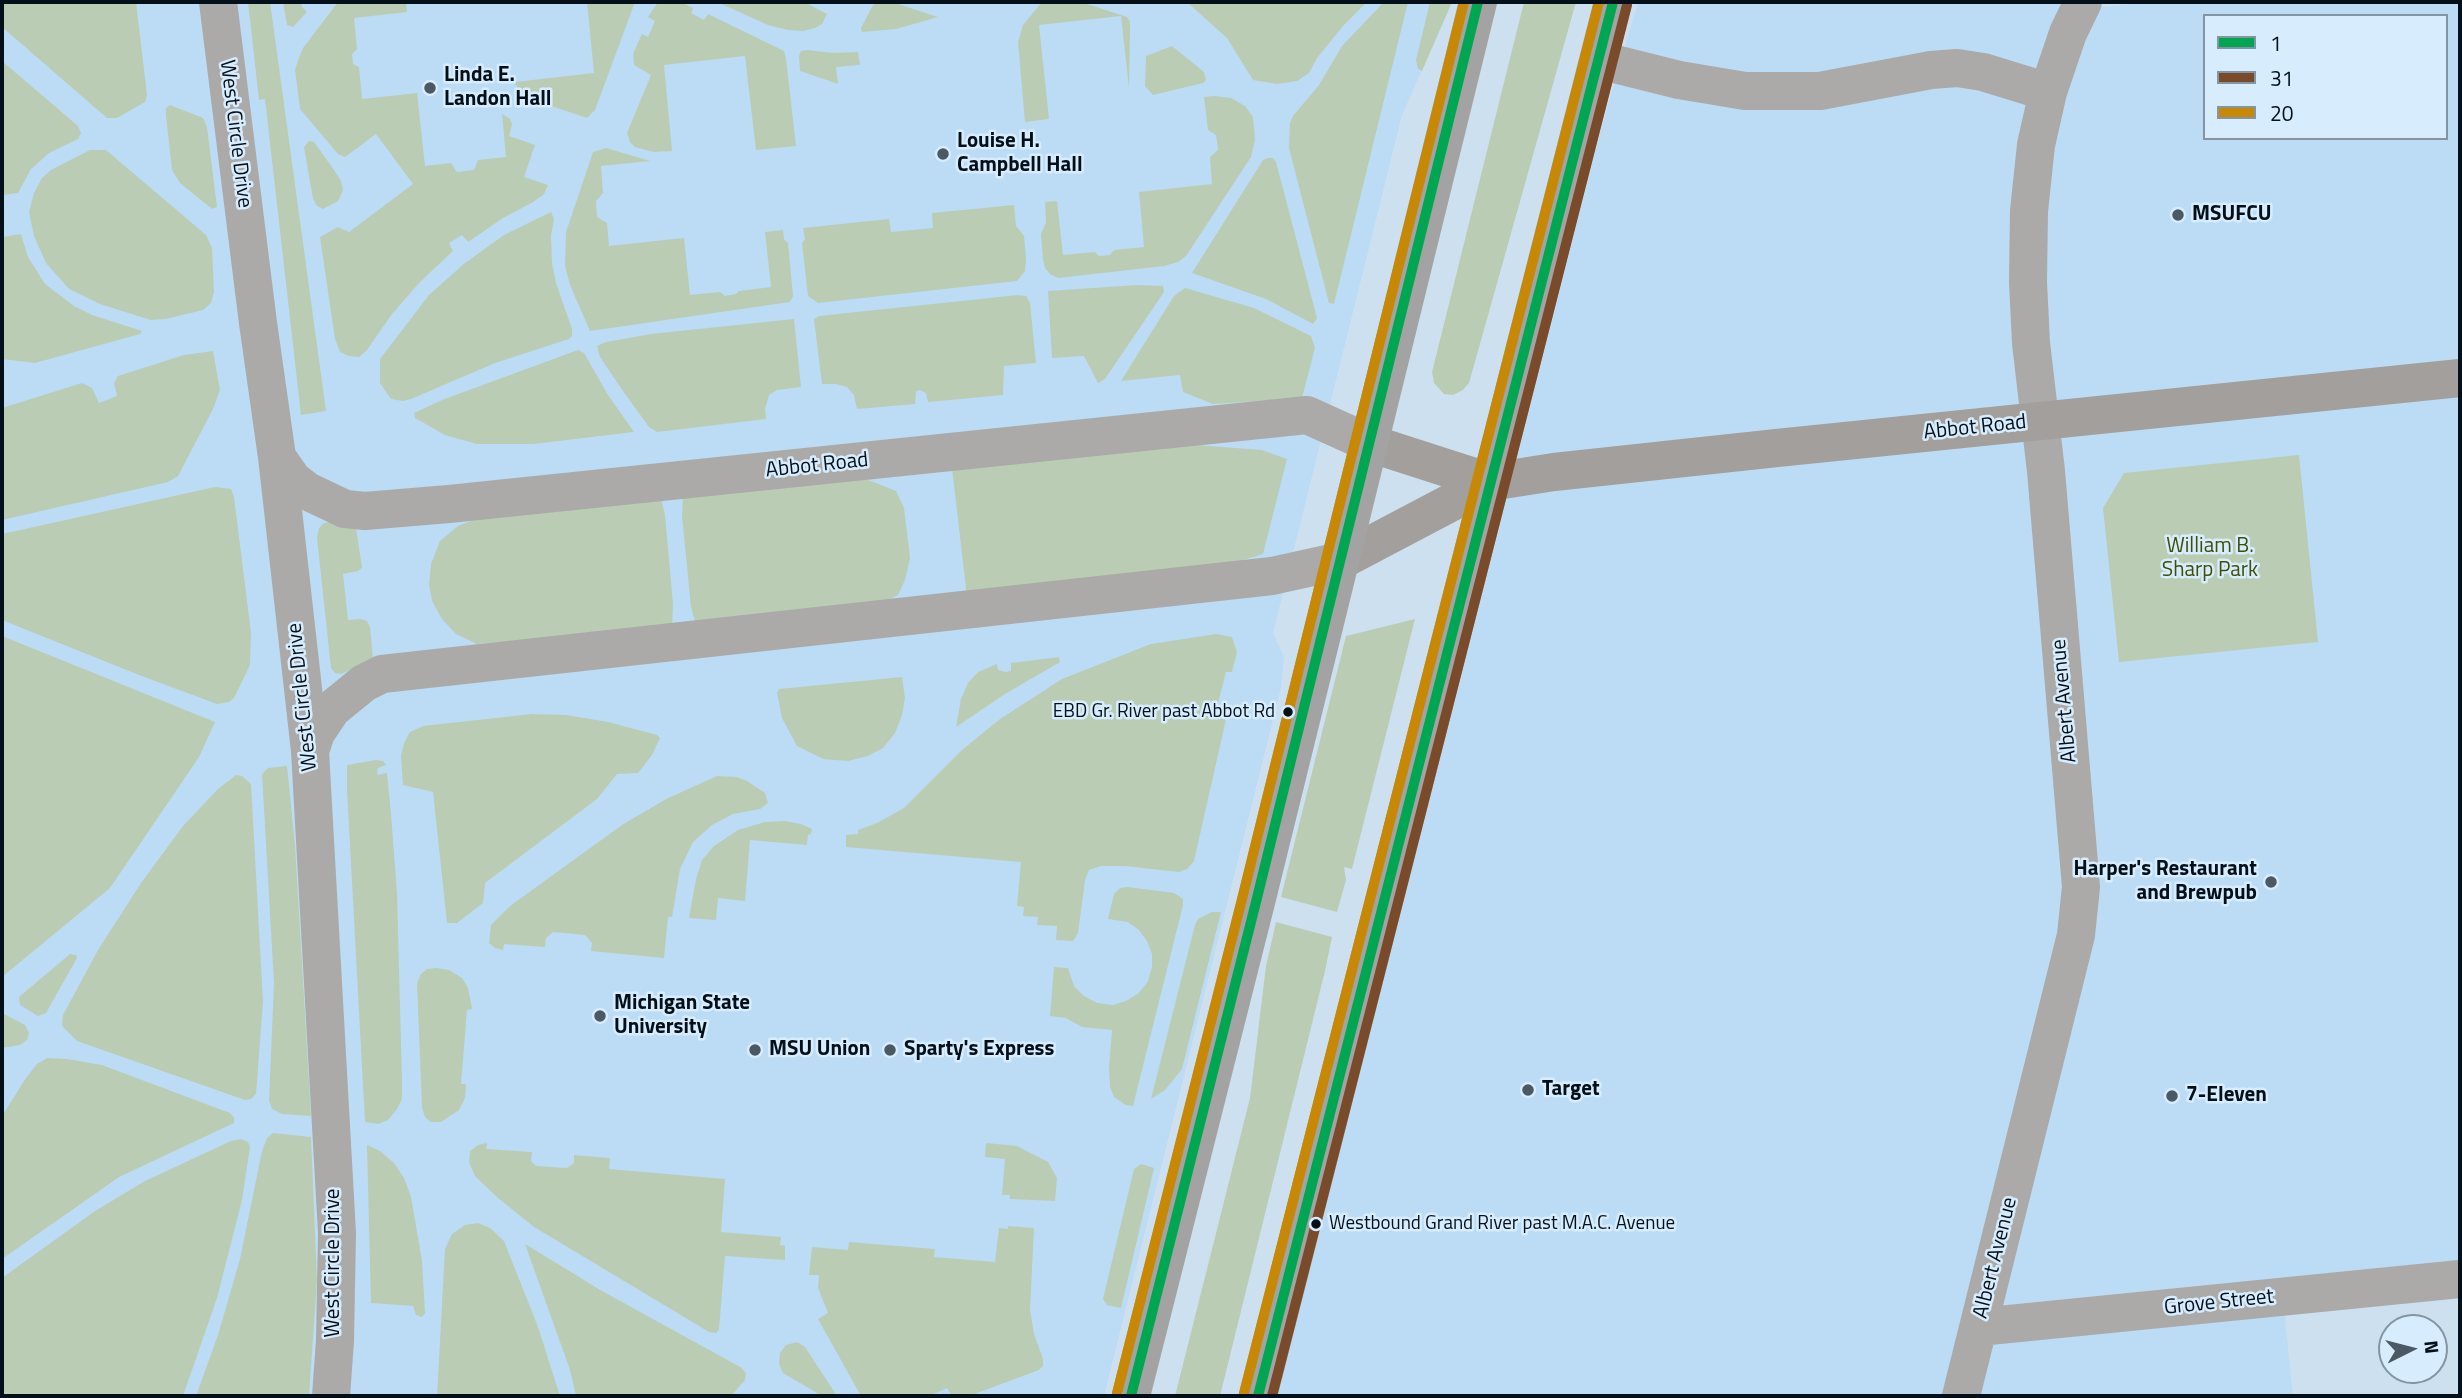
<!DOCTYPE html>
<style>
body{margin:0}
#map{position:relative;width:2462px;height:1398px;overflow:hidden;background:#cde0ef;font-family:"Titillium Web",sans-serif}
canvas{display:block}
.frame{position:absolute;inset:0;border:4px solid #041019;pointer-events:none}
.legend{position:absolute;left:2203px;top:14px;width:245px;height:126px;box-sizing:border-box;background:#d7edfe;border:2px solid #8395a2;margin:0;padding:9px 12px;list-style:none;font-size:21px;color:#041019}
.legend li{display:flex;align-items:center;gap:14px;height:35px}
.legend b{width:35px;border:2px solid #8395a2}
.north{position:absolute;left:2378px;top:1314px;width:70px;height:70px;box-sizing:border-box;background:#d7edfe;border:2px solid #8395a2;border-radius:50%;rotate:84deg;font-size:19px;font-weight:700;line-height:28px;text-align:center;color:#041019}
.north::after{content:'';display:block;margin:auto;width:24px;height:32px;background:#4a5964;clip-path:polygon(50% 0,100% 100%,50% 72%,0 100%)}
</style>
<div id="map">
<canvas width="2462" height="1398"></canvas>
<div class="frame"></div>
<ul class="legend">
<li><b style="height:9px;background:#00a651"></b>1</li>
<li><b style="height:9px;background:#7a4b2a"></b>31</li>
<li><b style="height:9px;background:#c68805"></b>20</li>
</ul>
<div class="north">N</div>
</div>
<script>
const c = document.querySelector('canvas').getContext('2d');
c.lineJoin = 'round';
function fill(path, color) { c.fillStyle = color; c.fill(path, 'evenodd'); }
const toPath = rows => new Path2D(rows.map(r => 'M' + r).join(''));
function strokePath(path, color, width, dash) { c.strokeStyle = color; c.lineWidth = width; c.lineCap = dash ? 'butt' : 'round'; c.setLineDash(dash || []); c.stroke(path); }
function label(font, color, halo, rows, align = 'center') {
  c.font = font + ' "Titillium Web",sans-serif'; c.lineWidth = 5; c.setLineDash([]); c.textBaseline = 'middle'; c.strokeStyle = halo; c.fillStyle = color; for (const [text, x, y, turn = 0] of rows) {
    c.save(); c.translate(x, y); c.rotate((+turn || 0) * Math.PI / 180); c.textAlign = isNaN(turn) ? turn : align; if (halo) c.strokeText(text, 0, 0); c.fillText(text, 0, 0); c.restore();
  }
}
const built = toPath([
 [2,2,1452,2,1402,115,1273,633,1284,657,1281,688,1104,1396,2,1396],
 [1638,2,2071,2,2067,10,2156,2,2460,2,2460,1273,2282,1290,2293,1396,1268,1396,1493,500],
 [2205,16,2446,16,2446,138,2205,138]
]);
const green = toPath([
 [2,2,136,2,147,95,145,102,117,118,107,118,2,27],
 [248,2,270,2,326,411,301,415,265,99,259,100],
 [283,2,301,2,302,7,307,12,293,27,287,25],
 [338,2,406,2,407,12,354,18,357,49,352,54,353,64,359,67,362,99,417,93,425,166,451,163,457,172,474,170,478,160,506,157,502,114,510,119,512,124,509,136,535,145,524,177,548,185,544,194,533,202,503,218,468,242,462,235,449,243,453,251,419,283,392,314,367,350,359,357,349,356,340,352,335,339,320,237,338,227,349,232,413,184,376,134,345,157,338,154,300,109,295,70,298,60,303,48],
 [587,2,635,2,595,110,587,118,524,97,519,92,515,82,594,73],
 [658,2,681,2,693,8,691,13,704,20,708,14,784,51,786,59,796,146,756,150,745,56,664,65,672,151,654,152,635,147,630,142,627,133,651,75,634,65,633,54,642,34,648,37,655,21,648,17],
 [717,2,809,2,808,4,827,14,822,24,815,28,803,31,788,30,768,25],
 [878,2,892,2,938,17,896,29,862,32,861,28,873,5],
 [1042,2,1081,2,1127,17,1130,22,1129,88,1121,16,1039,25,1049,119,1025,122,1018,42,1023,25],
 [1187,2,1367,2,1343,26,1317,58,1309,73,1297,81,1277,84,1253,80,1227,38],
 [1384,2,1408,2,1334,304,1329,303,1289,148,1290,123,1293,116,1319,85,1342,46],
 [1430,2,1452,2,1422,71,1418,69,1416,60],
 [1524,2,1576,2,1469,383,1463,390,1453,395,1444,394,1434,383,1432,372],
 [1172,46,1204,72,1206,80,1203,83,1153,95,1145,86,1146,56],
 [807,50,833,53,858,52,860,65,836,67,838,84,800,71,799,56,801,51],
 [2,61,78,126,81,133,78,139,49,153,31,169,18,193,2,195],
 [1214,96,1231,98,1245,106,1253,117,1255,140,1251,157,1186,256,1178,262,1164,266,1058,278,1051,275,1045,268,1043,260,1041,234,1046,223,1045,202,1057,201,1063,255,1095,252,1099,256,1110,255,1114,250,1144,247,1139,192,1212,184,1210,157,1218,150,1216,135,1208,130,1204,97],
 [170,105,203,118,207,127,217,207,212,209,180,183,172,170,166,116,166,108],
 [309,141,314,142,332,167,341,181,343,190,338,201,323,209,317,206,313,199,304,147],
 [606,148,650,161,601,166,603,193,596,201,597,217,607,223,609,246,684,238,690,295,720,292,725,296,736,294,739,291,771,287,765,232,783,230,784,239,788,243,793,296,790,302,590,331,570,285,565,266,566,232,593,152],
 [90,150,106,150,206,235,212,248,214,292,211,303,203,310,166,319,151,320,100,304,69,289,46,263,34,236,29,212,34,193,42,178,51,170],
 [1267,158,1273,158,1276,162,1317,318,1313,324,1266,299,1192,273,1263,160],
 [1014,205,1016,226,1024,236,1026,259,1025,271,1017,281,818,303,808,296,802,243,805,239,803,228,889,219,891,232,933,228,932,213],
 [551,212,554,219,551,236,552,263,556,283,572,329,572,336,569,339,495,363,411,399,403,401,391,399,380,383,380,359,429,295,465,263,504,235],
 [21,234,28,257,45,284,74,306,92,315,142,331,140,334,35,363,2,359,2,237],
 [1137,285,1163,286,1164,292,1105,379,1098,383,1084,356,1052,358,1048,291],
 [1185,288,1254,308,1311,336,1315,348,1302,398,1213,404,1183,392,1180,375,1121,381,1174,296],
 [1018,295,1026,296,1030,303,1036,363,1004,366,1003,395,928,402,926,393,920,390,916,391,915,404,857,409,854,395,847,387,836,384,822,384,814,319,819,316],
 [794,319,801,387,777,390,769,395,765,409,766,419,657,432,649,427,625,394,600,357,597,346,606,342,651,334],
 [578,350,584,353,608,395,634,432,533,444,477,444,445,435,415,418,414,413,442,400],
 [213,351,220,390,213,409,178,476,168,482,2,520,2,408,82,383,92,388,99,403,117,396,114,383,118,376,184,355],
 [1196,445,1262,450,1287,459,1263,554,1227,565,967,597,952,468],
 [2299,455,2318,642,2119,662,2103,508,2124,473],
 [866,479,896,491,904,508,910,558,905,580,898,595,877,606,696,625,691,607,682,516,683,495],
 [215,487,231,489,234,497,251,633,250,665,234,698,229,702,217,704,139,675,2,620,2,534],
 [661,498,665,515,673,604,672,627,477,644,456,634,442,619,432,601,429,585,431,564,440,541,458,526,479,518],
 [329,522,356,528,362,568,358,571,343,574,348,620,361,619,367,621,370,627,373,660,341,674,335,673,331,668,317,538,319,528,324,523],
 [1415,619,1352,869,1344,867,1346,880,1337,912,1281,897,1346,636],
 [1216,634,1232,637,1237,652,1232,672,1226,672,1216,711,1227,715,1194,861,1187,869,1179,872,1125,866,1101,866,1089,870,1085,880,1078,933,1073,941,1056,940,1057,926,1037,925,1038,917,1023,916,1024,907,1017,906,1021,862,846,847,846,835,858,834,858,830,877,823,904,808,962,750,1000,719,1062,679,1151,644],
 [2,636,215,722,199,757,110,888,2,977],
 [1059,657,1060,662,1005,694,956,727,961,699,968,683,978,672,997,664,998,670,1006,672,1011,671,1011,663],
 [902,677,905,698,902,715,895,733,883,748,868,756,848,761,823,759,797,746,782,718,777,693,779,689],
 [532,714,566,715,608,722,657,735,660,738,652,755,638,773,617,774,597,799,485,883,483,903,457,923,447,923,433,792,403,785,401,756,404,743,410,732,423,726],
 [376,760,383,761,386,765,378,768,377,773,378,775,387,773,391,814,397,893,402,1081,402,1099,397,1109,388,1120,378,1124,365,1122,347,790,347,765],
 [287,766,295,845,311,1116,282,1114,272,1109,269,1101,274,983,262,774,268,768],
 [236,775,242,776,251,784,263,1002,256,1094,251,1099,245,1100,77,1041,62,1026,63,1015,98,950,141,883,183,826,218,789],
 [717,776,737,777,747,781,765,793,768,803,760,809,733,814,712,825,693,842,680,869,672,917,668,917,664,958,591,951,592,943,585,935,553,932,546,938,545,947,504,944,503,950,495,948,489,943,491,925,510,906,622,825,666,799],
 [785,821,801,824,812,829,811,834,808,835,807,845,750,840,745,901,718,898,716,920,689,918,696,879,702,860,714,846,738,830,765,822],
 [1127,887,1174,893,1183,899,1183,905,1133,1106,1126,1105,1114,1097,1110,1087,1109,1068,1112,1030,1082,1027,1066,1018,1050,1016,1054,967,1068,968,1074,986,1084,996,1097,1003,1113,1005,1126,1001,1139,993,1148,981,1152,967,1152,954,1147,941,1139,930,1128,922,1108,919,1114,894,1120,888],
 [1212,912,1221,912,1182,1069,1165,1090,1151,1099,1195,925,1198,919],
 [1276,922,1332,937,1325,971,1220,1396,1175,1396,1250,1098,1266,966],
 [70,954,76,955,77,958,46,1013,38,1016,20,1005,19,997],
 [437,968,449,970,462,978,468,988,472,1009,467,1010,461,1084,466,1084,465,1098,459,1110,441,1122,431,1122,425,1117,422,1108,417,983,421,974,427,969],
 [2,1013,25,1025,29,1033,27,1040,20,1045,2,1048],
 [47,1058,67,1059,102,1065,230,1113,234,1118,234,1123,119,1177,2,1259,2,1116,26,1078,37,1064],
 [273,1133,311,1137,317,1280,309,1396,196,1396,218,1335,240,1259,262,1151,267,1138],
 [241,1139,248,1142,250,1147,242,1200,217,1298,183,1396,2,1396,2,1278,95,1211,145,1181,231,1141],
 [487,1143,486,1149,532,1152,531,1161,536,1166,567,1168,574,1163,574,1155,610,1158,609,1169,725,1179,721,1232,781,1237,780,1245,785,1246,785,1260,725,1256,719,1329,716,1333,709,1332,534,1227,498,1198,475,1176,469,1162,470,1151,478,1145],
 [986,1143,1017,1146,1048,1162,1057,1178,1055,1201,1010,1199,1010,1195,1002,1195,1005,1159,985,1157],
 [367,1145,380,1151,394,1163,404,1178,411,1197,422,1261,425,1313,422,1317,416,1315,413,1306,371,1303],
 [1141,1164,1154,1168,1121,1308,1107,1305,1103,1299,1134,1169],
 [478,1223,490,1228,504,1241,538,1327,560,1396,437,1396,445,1249,452,1234,465,1225],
 [1008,1226,1034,1228,1030,1310,1034,1334,1043,1359,1043,1366,1039,1370,969,1396,952,1396,947,1388,929,1396,861,1396,818,1319,828,1313,818,1288,819,1275,809,1275,812,1247,848,1250,849,1242,935,1249,934,1257,995,1262,999,1228,1008,1229],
 [525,1244,602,1291,742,1368,746,1374,745,1380,731,1396,576,1396,570,1370],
 [797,1342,805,1347,837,1396,822,1396,783,1373,779,1364,780,1353,786,1345]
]);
const minor = toPath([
 [218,2,258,323,277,457,310,751,337,1233,335,1341,331,1396],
 [1599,60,1679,80,1745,91,1820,91,1931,70,1957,68,1983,72,2048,92],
 [277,457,293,480,307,491,345,509,365,511,449,504,1307,415,1369,443],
 [310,751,316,733,332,709,364,683,382,674,1272,576,1340,561],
 [1979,1327,2460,1279],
 [1961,1396,2076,935,2081,887,2046,471,2031,343,2028,282,2029,211,2036,145,2048,92,2068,33,2083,2]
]);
const secondary = toPath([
 [1369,443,1490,482],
 [1340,561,1490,482,1554,472,1777,448,2460,378]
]);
const primary = toPath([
 [1131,1396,1256,902,1478,2],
 [1258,1396,1613,2]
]);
const bus1 = toPath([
 [1131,1396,1256,902,1478,2],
 [1258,1396,1613,2]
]);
const bus2 = toPath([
 [1272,1396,1627,5]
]);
const bus3 = toPath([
 [1117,1393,1242,899,1464,2],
 [1244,1393,1599,2]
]);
const markers = [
 [430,88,7,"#4a5964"],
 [943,154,7,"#4a5964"],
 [2178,215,7,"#4a5964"],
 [1288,712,6,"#041019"],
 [2271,882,7,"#4a5964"],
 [600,1016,7,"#4a5964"],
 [755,1050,7,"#4a5964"],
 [890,1050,7,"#4a5964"],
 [1528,1090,7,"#4a5964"],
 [2172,1096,7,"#4a5964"],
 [1316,1224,6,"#041019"]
];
const busNames = [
 ["EBD Gr. River past Abbot Rd",1275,712],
 ["Westbound Grand River past M.A.C. Avenue",1329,1224,"left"]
];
const poiNames = [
 ["Linda E.",444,76],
 ["Landon Hall",444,100],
 ["Louise H.",957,142],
 ["Campbell Hall",957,166],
 ["MSUFCU",2192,215],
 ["Harper's Restaurant",2257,870,"right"],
 ["and Brewpub",2257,894,"right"],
 ["Michigan State",614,1004],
 ["University",614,1028],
 ["MSU Union",769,1050],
 ["Sparty's Express",904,1050],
 ["Target",1542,1090],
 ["7-Eleven",2186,1096]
];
const streetNames = [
 ["West Circle Drive",235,134,83],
 ["Abbot Road",1975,428,-6],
 ["Abbot Road",817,466,-6],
 ["West Circle Drive",303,697,-96],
 ["Albert Avenue",2065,701,-95],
 ["Albert Avenue",1996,1258,-76],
 ["West Circle Drive",334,1263,-90],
 ["Grove Street",2219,1303,-6]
];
const parkNames = [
 ["William B.",2210,547],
 ["Sharp Park",2210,571]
];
fill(built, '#bbdcf4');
fill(green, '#bbccb5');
strokePath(minor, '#abaaa8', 38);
strokePath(secondary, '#a29f9d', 38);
strokePath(primary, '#a2a3a2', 38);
strokePath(bus1, '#00a651', 10);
strokePath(bus2, '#7a4b2a', 10);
strokePath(bus3, '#c68805', 10);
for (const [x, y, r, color] of markers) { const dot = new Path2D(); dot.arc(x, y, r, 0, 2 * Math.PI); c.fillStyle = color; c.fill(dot); strokePath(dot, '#d7edfe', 2.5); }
label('19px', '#041019', '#d7edfe', busNames, 'right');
label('bold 21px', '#041019', '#d7edfe', poiNames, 'left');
label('21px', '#041019', '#d7edfe', streetNames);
label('21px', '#414f05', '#d7edfe', parkNames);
</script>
